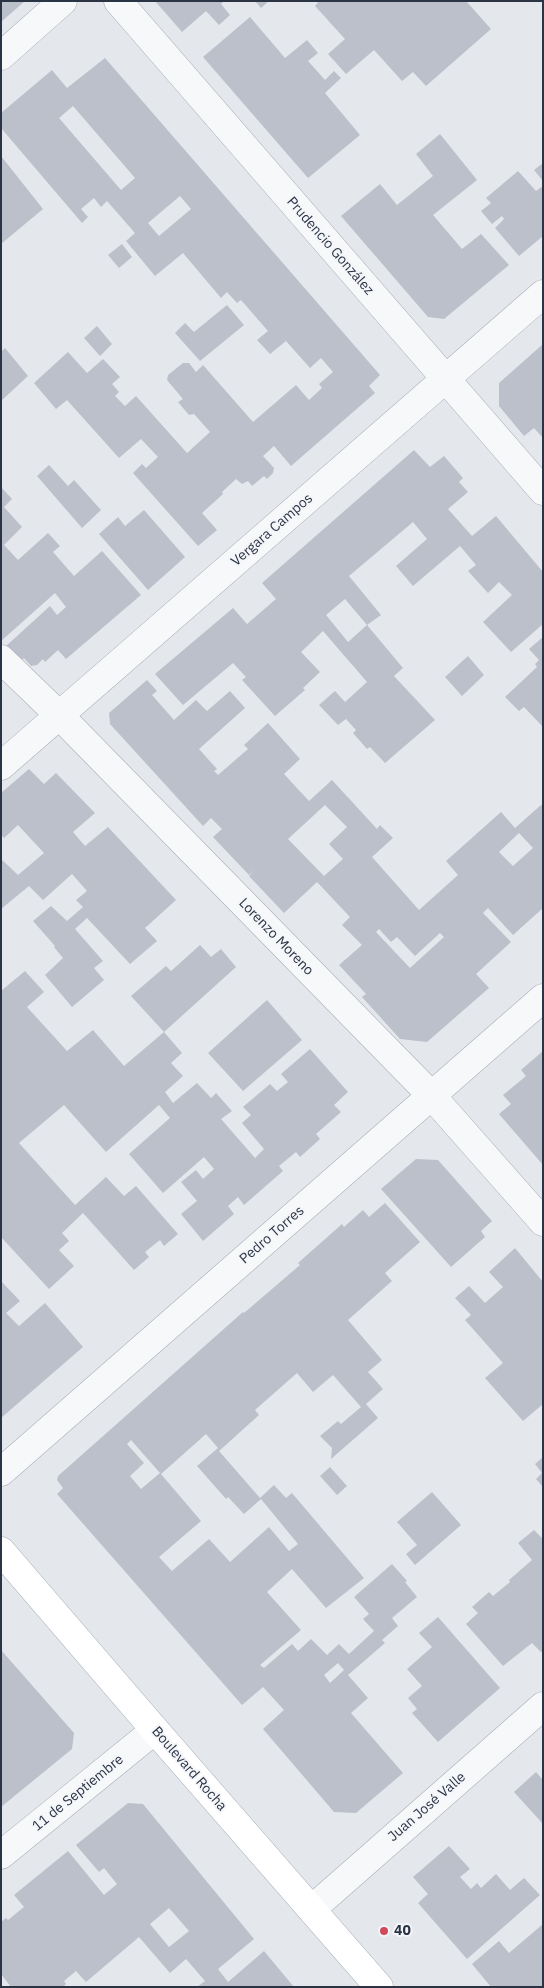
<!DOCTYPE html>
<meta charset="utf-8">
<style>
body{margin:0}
#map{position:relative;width:544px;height:1988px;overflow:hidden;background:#e4e7ec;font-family:"IBM Plex Sans",sans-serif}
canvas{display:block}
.frame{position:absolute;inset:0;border:2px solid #2b3445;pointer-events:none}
</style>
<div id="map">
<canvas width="544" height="1988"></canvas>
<div class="frame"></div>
</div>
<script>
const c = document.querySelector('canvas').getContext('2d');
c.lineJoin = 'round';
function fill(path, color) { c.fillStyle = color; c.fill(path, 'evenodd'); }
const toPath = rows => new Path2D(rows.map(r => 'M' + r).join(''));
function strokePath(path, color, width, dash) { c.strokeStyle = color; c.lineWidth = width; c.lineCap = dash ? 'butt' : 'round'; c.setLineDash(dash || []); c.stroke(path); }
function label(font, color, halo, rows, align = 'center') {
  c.font = font + ' "IBM Plex Sans",sans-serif'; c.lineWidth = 4; c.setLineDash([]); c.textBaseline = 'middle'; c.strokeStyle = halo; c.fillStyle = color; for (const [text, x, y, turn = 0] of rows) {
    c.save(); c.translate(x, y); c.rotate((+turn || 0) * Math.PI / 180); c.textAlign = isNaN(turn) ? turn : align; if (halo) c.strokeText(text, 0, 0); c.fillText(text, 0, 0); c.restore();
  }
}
const building = toPath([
 [1,1,25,1,1,22],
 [155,1,224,1,221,4,230,15,219,25,206,11,182,32],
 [255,1,269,1,261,8],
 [319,1,466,1,491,29,426,86,413,72,402,81,374,50,346,74,328,54,345,39,315,6],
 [250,17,285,58,307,40,318,53,308,61,325,80,334,71,341,78,325,93,360,135,308,178,203,57],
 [105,58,380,375,369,386,375,393,291,466,274,446,263,456,274,468,273,473,267,479,264,476,252,486,248,481,242,484,236,479,222,492,223,494,202,513,217,530,198,546,133,473,142,464,146,468,158,457,141,439,119,458,67,400,56,409,34,383,68,352,87,373,103,359,120,377,112,384,119,392,115,396,125,406,136,396,187,453,210,432,194,414,189,415,178,402,183,399,167,380,168,375,183,363,189,363,196,372,203,365,253,422,296,385,309,400,322,388,319,384,333,372,321,358,310,368,286,341,270,354,257,340,268,331,241,300,237,303,227,292,221,298,183,253,155,276,126,241,135,233,107,201,101,207,94,198,81,209,88,217,82,223,1,128,1,113,52,70,67,88],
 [73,106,135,178,121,190,59,118],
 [180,196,191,209,159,236,148,223],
 [440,134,477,180,433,215,462,249,481,234,509,265,444,319,428,317,341,216,380,184,397,205,433,176,416,154],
 [1,156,43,209,1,244],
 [543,163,543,181,534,170],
 [518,171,536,191,543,186,543,236,519,256,495,228,504,219,502,216,492,224,481,211,491,203,486,198],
 [122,244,132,257,119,268,108,255],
 [227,305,244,325,200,361,175,333,185,323,194,332],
 [97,326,112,344,100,356,84,338],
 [543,344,543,438,534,428,524,436,499,406,499,383],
 [5,348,28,376,1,401,1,352],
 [414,450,430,467,444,456,463,478,459,482,468,492,448,509,472,536,496,516,543,572,543,624,511,652,483,622,512,595,499,582,488,593,468,571,476,565,460,546,413,586,396,566,427,539,413,522,349,576,381,615,367,625,403,668,394,676,435,720,385,763,370,747,367,749,353,733,356,730,346,719,338,725,319,705,335,691,345,702,367,682,323,631,301,652,320,672,303,688,305,690,275,716,242,680,246,677,233,663,183,705,155,674,233,608,247,624,276,599,262,583],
 [345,599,367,625,348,642,326,615],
 [49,465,68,486,74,480,101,510,82,528,37,476],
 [1,487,12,499,4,507,22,527,4,545,18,560,48,533,60,546,53,552,74,576,102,551,141,595,66,659,58,650,45,662,43,659,37,665,31,666,24,658,19,663,5,647,50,606,57,615,66,607,55,593,1,641],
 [144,510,185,557,148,590,99,534,118,517,125,526],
 [543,637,543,727,524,707,519,711,505,697,537,667,535,664,539,660,529,649],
 [468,656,484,675,462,696,445,677],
 [147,680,157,691,152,695,174,720,196,700,207,711,230,691,245,708,199,749,217,769,214,771,218,775,248,749,244,745,268,723,300,759,284,774,309,801,332,780,377,829,380,825,393,838,372,857,419,910,458,875,446,861,501,812,515,828,541,805,543,807,543,908,513,935,488,908,483,913,511,942,476,974,489,988,427,1042,400,1039,362,997,366,994,339,965,362,945,342,925,350,917,317,882,284,913,249,876,255,869,249,875,213,837,222,829,211,818,203,826,110,724,109,713],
 [325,805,347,827,329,844,343,859,324,876,288,839],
 [519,833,533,848,513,866,499,852],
 [379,929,391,942,397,937,415,956,440,933,444,937,410,968,376,932],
 [29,769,44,784,56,773,95,813,73,832,85,846,108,827,176,900,145,928,157,941,130,964,87,918,75,929,103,961,94,968,104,980,72,1007,45,975,63,958,54,947,55,946,33,921,51,906,67,921,83,907,76,900,87,891,72,874,43,900,29,886,1,909,1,859,18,875,44,853,18,825,4,838,1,834,1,793],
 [200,945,211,957,221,949,236,967,164,1032,131,996,166,966,171,971],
 [25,971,44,992,27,1007,67,1051,93,1030,124,1066,164,1032,182,1053,171,1063,183,1076,165,1092,173,1103,197,1083,211,1098,216,1093,232,1111,221,1119,255,1158,264,1149,242,1123,251,1115,243,1107,270,1084,277,1091,288,1082,281,1074,310,1049,348,1092,334,1105,341,1112,316,1134,320,1139,300,1157,296,1152,279,1166,283,1171,244,1205,238,1197,228,1206,234,1214,203,1241,181,1214,197,1201,181,1182,196,1170,203,1179,214,1169,204,1157,163,1193,129,1154,170,1118,159,1105,106,1152,64,1105,19,1143,75,1205,106,1177,124,1196,136,1186,178,1234,164,1246,160,1240,145,1252,149,1257,134,1270,83,1213,62,1233,69,1241,59,1250,74,1266,49,1289,1,1237,1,991],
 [267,1000,302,1040,243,1091,208,1053],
 [543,1051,543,1165,499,1114,511,1104,503,1095,526,1076,521,1070],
 [416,1159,438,1160,492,1221,481,1231,485,1237,451,1267,381,1189],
 [385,1203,420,1242,385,1273,392,1281,348,1320,382,1360,368,1372,383,1389,366,1404,378,1418,331,1459,332,1448,320,1436,338,1421,341,1424,361,1407,333,1375,313,1392,297,1373,255,1410,259,1415,219,1451,260,1498,274,1485,286,1498,292,1493,364,1578,326,1608,292,1569,267,1592,301,1630,260,1665,264,1668,292,1644,298,1651,311,1639,327,1655,339,1644,349,1654,374,1631,363,1619,369,1614,354,1597,392,1564,407,1581,405,1582,417,1597,392,1618,398,1626,382,1640,385,1643,348,1675,368,1698,351,1713,403,1773,356,1813,334,1812,263,1729,284,1710,263,1687,242,1705,57,1494,63,1488,57,1480,58,1476,243,1312,244,1313,300,1265,298,1263,342,1224,344,1227,363,1210,369,1217],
 [206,1434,218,1448,197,1466,226,1499,228,1497,244,1514,261,1499,298,1544,289,1551,269,1527,230,1562,209,1539,172,1571,159,1557,201,1521,161,1474],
 [131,1440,160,1473,141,1489,130,1476,144,1463,127,1444],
 [338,1663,344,1670,330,1683,324,1675],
 [515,1248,543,1282,543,1404,523,1421,485,1378,503,1363,465,1320,471,1315,455,1298,469,1286,485,1303,503,1287,489,1272],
 [1,1281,20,1301,6,1313,19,1326,45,1303,83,1347,1,1418],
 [543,1457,543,1487,536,1479,542,1473,535,1464],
 [330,1467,347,1486,337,1495,320,1476],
 [432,1492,461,1525,415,1565,406,1554,417,1545,397,1522],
 [534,1530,543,1539,543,1651,541,1652,532,1643,503,1666,466,1624,478,1613,472,1607,489,1592,493,1596,510,1582,509,1580,532,1560,518,1543],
 [438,1617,500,1688,438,1742,412,1713,417,1709,408,1698,422,1686,407,1669,432,1647,419,1633],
 [1,1650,74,1733,72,1749,1,1807],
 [536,1772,543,1780,543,1824,514,1792],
 [128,1803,143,1804,254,1939,218,1969,228,1982,264,1951,294,1987,197,1987,205,1981,186,1959,170,1973,139,1937,86,1982,76,1971,64,1981,66,1984,63,1987,11,1987,1,1974,1,1922,6,1918,8,1920,24,1907,14,1895,68,1851,104,1895,117,1884,104,1868,99,1872,76,1845],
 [169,1908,189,1931,169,1947,150,1924],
 [449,1846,470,1869,460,1877,471,1889,477,1883,481,1888,496,1874,510,1890,524,1878,540,1895,467,1959,418,1903,428,1894,413,1877],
 [543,1924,543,1987,491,1987,472,1964,499,1941,509,1953]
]);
const minor = toPath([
 [118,1,543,491],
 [1,56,63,1],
 [1,659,59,715,431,1095,543,1222],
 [1,766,543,294],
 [1,1472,543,998],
 [1,1855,155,1730],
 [312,1909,543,1706]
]);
const major = toPath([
 [1,1551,155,1730,379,1987]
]);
const markers = [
 [384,1931,5,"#d1495b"]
];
const streetNames = [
 ["Prudencio González",330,246,49],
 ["Vergara Campos",272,530,-41],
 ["Lorenzo Moreno",276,937,46],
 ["Pedro Torres",272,1235,-41],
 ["Boulevard Rocha",189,1769,49],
 ["11 de Septiembre",78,1793,-39],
 ["Juan José Valle",427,1807,-41]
];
const poiNames = [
 ["40",394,1931]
];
fill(building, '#bbc0ca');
strokePath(minor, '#a9aeb7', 29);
strokePath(major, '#a3abb8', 29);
strokePath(minor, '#f7f8fa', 28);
strokePath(major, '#fff', 28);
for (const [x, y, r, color] of markers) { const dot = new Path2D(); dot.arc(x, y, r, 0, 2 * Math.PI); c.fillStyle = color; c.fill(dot); strokePath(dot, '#f4f6f9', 2); }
label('14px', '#2b3445', '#f4f6f9', streetNames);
label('bold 14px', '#2b3445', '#f4f6f9', poiNames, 'left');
</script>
